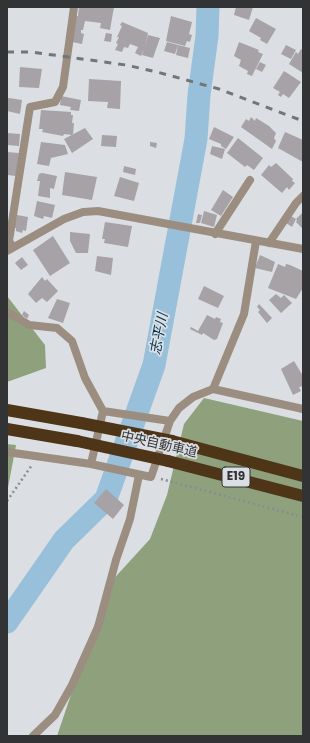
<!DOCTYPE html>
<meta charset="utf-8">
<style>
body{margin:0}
#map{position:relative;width:310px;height:743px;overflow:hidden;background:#dbdfe3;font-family:Poppins,sans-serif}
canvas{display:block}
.frame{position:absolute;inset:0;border:8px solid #323335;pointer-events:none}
</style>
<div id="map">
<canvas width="310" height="743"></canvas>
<div class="frame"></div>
</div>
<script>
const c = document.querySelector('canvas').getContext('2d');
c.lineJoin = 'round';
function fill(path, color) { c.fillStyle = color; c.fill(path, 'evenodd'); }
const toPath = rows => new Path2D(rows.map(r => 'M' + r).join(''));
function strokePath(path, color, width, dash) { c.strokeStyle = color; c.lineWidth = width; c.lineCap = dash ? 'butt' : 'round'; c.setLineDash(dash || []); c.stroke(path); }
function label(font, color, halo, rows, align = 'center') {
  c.font = font + ' Poppins,"Noto Sans JP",sans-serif'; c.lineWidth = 3.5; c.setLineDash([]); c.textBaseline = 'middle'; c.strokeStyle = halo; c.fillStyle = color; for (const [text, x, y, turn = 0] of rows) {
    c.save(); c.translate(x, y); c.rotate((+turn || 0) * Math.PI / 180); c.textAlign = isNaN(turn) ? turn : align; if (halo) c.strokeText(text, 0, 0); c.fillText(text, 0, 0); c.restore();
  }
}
const forest = toPath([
 [7,296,45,345,46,368,7,382],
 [204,398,303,421,303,736,57,736,108,585,150,539,167,495,184,424],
 [7,444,16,445,7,493]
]);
const river = toPath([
 [7,622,64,540,106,499,154,365,196,139,199,95,207,36,208,7]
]);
const building = toPath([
 [79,7,114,7,110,30,100,28,101,23,85,21,83,30,81,30,81,33,84,34,82,44,72,42,76,16,78,16],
 [236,7,253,7,249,20,234,15],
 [171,16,192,22,189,34,192,35,190,42,187,41,185,46,166,41],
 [256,18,276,29,267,44,260,40,261,38,249,31],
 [122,22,148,33,145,47,148,35,160,38,153,58,142,55,144,49,141,56,135,53,138,47,130,44,128,48,124,47,122,52,115,50,118,44,116,43,119,37,117,37,122,26,120,25],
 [106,33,112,34,111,42,104,41],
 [167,42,178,45,175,54,164,51],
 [239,42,259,50,258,52,263,54,252,76,247,74,248,71,239,66,241,60,234,56],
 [178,45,190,48,188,58,176,55],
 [286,45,296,50,291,59,281,54],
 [301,49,303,50,303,73,289,64,296,52,298,54],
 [260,62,266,65,262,72,256,69],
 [20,67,42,69,39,88,19,87],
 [284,71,301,82,289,98,283,94,281,97,278,95,280,92,273,88],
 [89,79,121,81,120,109,107,108,108,102,88,101],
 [61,96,81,100,79,111,70,110,71,107,60,105],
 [9,98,22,100,20,114,7,111,7,99],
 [41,110,71,112,71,115,73,115,72,123,74,123,73,135,64,134,63,136,42,132,43,129,39,129],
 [251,117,255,121,256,118,269,126,276,133,274,138,276,141,272,149,241,127,246,119,249,121],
 [214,127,234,137,226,149,221,146,221,144,209,139],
 [85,128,93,139,72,153,64,139],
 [285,132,303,140,303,162,278,148],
 [7,133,20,134,19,146,7,145],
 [102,135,117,136,116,147,101,146],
 [238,138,263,158,254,170,247,165,245,167,227,153],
 [41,142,65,145,68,154,51,158,49,166,37,164],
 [150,142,157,143,156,148,150,146],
 [212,146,225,149,222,159,210,154],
 [7,152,19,153,16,176,7,175],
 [276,163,293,179,292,181,295,183,289,190,287,187,282,193,261,175,269,165,271,167],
 [124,166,136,169,135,175,123,172],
 [65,172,97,177,92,200,62,195],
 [42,173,57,176,54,189,50,188,50,198,38,196,40,181,37,181,39,174],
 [120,177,139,183,134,201,114,196],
 [223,190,233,197,221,216,211,210],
 [37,201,55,205,52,218,44,216,43,219,34,216],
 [204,211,217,215,214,227,201,223],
 [303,212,303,229,296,222,297,220,296,219],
 [198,214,202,215,200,223,196,223],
 [17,215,28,217,26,231,23,230,22,233,16,231,16,228,14,228],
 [291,216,296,219,292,227,286,223],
 [105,222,132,226,128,247,104,243,105,239,102,239],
 [70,232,90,234,88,253,76,253,70,241],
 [53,236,70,263,50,276,33,250],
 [260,255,275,262,272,272,255,268],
 [97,256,113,258,111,275,95,271],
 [22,257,28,265,21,270,15,263],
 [278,264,285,267,286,264,290,265,303,271,303,288,296,299,268,288],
 [42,277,45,281,47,279,58,291,47,302,42,298,36,303,28,294],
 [204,286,224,296,218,308,198,299],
 [276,294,281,298,284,295,292,303,281,313,269,300],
 [57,299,70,303,63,323,48,318],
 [259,304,272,318,267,323,258,312,260,310,257,307],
 [24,311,29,315,27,319,22,315],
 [207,315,215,319,216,317,221,319,220,322,223,323,217,339,214,340,203,333,202,335,190,329,191,327,198,331],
 [294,361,303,376,303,386,299,387,301,391,293,395,281,369],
 [106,489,124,505,113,519,94,503]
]);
const path = toPath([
 [161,479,303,517],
 [7,501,32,465]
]);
const street = toPath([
 [215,234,250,180],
 [269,243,296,203,303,196],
 [13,247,9,241,30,107,55,102,63,87,74,7],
 [7,251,64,219,83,212,98,211,303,249],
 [7,312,29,325,57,328,72,341,85,378,103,411,91,464],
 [213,389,244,314,256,241],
 [103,411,170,421],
 [7,452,91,464,151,477,170,421,179,408,193,397,213,389,303,409],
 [33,736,55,715,72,685,98,627,116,560,130,519,139,475]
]);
const highway = toPath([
 [7,410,81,423],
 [7,429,77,441],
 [172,441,303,476],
 [168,461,303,496]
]);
const rail = toPath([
 [7,52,31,52,68,57,126,65,157,72,219,89,303,121]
]);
const highwayBridge = toPath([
 [81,423,172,441],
 [77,441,168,461]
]);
const shields = [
 [236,477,28]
];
const shieldNames = [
 ["E19",236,477]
];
const streetNames = [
 ["中央自動車道",159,445,13]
];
const waterNames = [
 ["志平川",160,334,-79]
];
fill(forest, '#8ea17c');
strokePath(river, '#98c0da', 23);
fill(building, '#a6a2a6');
strokePath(path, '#8a8d90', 2.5, [2, 3]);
strokePath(street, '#9b8e80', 8);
strokePath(highway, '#4f3518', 12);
strokePath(rail, '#737577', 3, [7, 7]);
strokePath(highwayBridge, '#4f3518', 12);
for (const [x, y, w] of shields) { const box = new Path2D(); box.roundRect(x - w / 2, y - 10, w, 20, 3); c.fillStyle = '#dbdfe3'; c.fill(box); strokePath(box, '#323335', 1); }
label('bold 12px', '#323335', null, shieldNames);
label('13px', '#323335', '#dbdfe3', streetNames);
label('italic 14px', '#033852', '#dbdfe3', waterNames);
</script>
